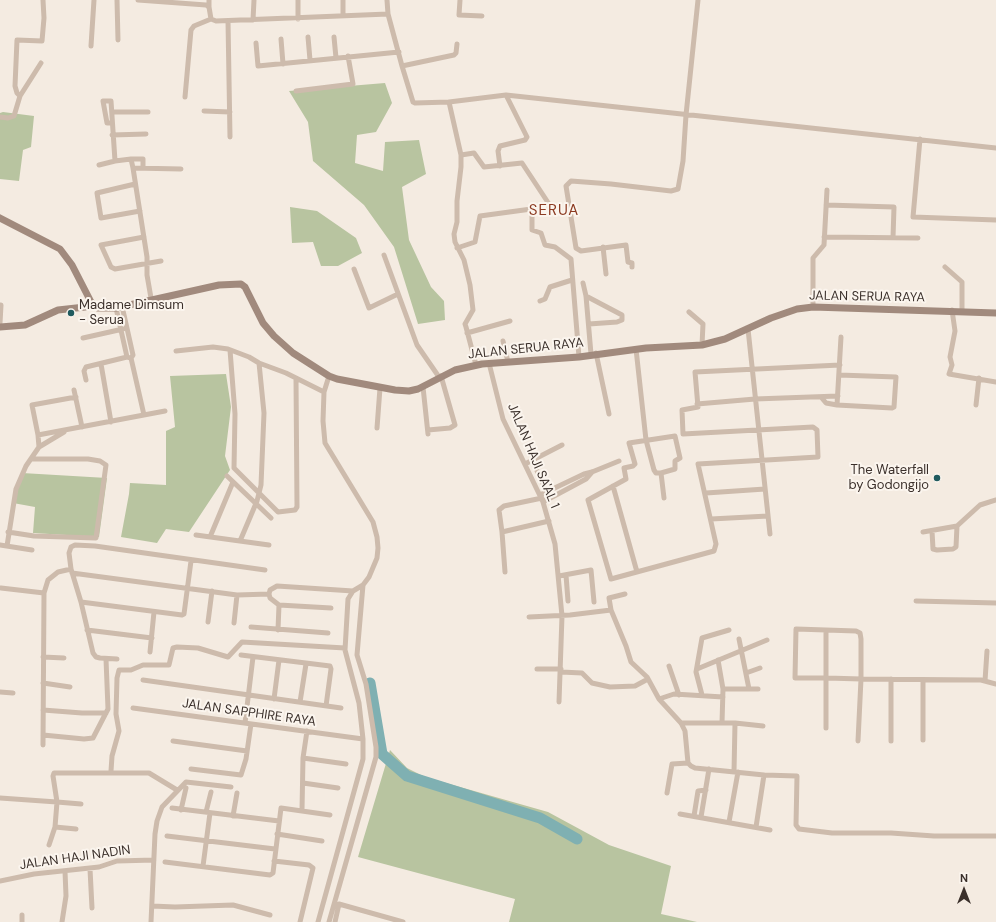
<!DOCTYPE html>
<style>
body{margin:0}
#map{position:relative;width:996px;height:922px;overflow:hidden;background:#f4ebe1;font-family:"DM Sans",sans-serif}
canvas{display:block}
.north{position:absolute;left:944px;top:870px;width:40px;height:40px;-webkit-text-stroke:3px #fbf5ee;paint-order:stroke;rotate:0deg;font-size:11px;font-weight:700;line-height:16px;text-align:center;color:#3b302b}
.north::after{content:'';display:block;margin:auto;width:14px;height:18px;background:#3b302b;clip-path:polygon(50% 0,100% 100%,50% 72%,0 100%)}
</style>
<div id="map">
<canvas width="996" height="922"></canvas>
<div class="north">N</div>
</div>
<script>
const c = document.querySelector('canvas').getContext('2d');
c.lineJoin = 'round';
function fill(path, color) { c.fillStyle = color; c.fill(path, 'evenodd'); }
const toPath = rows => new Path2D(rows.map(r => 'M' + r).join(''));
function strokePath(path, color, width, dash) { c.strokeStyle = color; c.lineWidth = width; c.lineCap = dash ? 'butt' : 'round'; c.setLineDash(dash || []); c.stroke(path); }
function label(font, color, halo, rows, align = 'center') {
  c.font = font + ' "DM Sans",sans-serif'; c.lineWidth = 4; c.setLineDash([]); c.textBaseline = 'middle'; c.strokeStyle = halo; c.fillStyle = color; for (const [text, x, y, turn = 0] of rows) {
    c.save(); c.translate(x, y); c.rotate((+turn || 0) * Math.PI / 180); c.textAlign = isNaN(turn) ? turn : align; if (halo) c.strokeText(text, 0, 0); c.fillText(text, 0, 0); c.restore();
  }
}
const green = toPath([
 [385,83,392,103,376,132,357,135,355,163,383,171,385,142,419,140,426,174,402,187,409,240,431,287,444,301,445,320,418,324,394,247,364,205,313,161,308,122,289,91],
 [3,112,34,116,31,147,23,150,19,181,0,179,0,113],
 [290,207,317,211,356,238,362,253,338,266,321,266,313,242,292,243],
 [226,374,231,407,225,456,230,470,189,532,166,529,157,543,121,537,129,494,130,483,166,485,166,431,175,427,170,376],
 [22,473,107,478,99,537,33,533,35,507,13,503],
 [390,750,407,768,425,777,548,812,609,845,671,866,661,914,697,922,509,922,515,899,358,857]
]);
const river = toPath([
 [370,683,382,754,407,776,540,818,577,839]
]);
const street = toPath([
 [117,0,118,40],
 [138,0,206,5,209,7,211,19,216,21,388,14],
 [343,0,343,16],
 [387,0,388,14,402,66,413,102,415,103,449,102,506,95,996,148],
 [460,0,459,15,482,16],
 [209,8,209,0],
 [298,19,298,0],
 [253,20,254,0],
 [228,21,230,137],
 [308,37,310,60],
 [334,37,336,58],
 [281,39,283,64],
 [256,43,258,66,399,52],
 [91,46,94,0],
 [402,66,454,55,456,53,457,44],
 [296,91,353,84,348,56],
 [20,96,17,93,15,86,17,40,42,41,44,18,43,0],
 [185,97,191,30,194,26,211,19],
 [449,102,461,155,461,167,457,201,457,222,454,234,455,242,464,260,470,285,473,310,465,324,466,327,476,365],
 [204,111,230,112],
 [112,112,148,112],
 [0,117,8,118,14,116,20,96,41,63],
 [112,123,107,123,103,101,111,101,115,161,131,159,133,168,147,257,147,275,151,298],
 [112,135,146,134],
 [920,139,913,217,996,220],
 [131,159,143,159,143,168],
 [99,165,115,161],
 [500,166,498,151,500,146,525,140,527,137,506,95],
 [133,168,181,169],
 [135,184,97,193,101,218,140,211],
 [826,205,894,207,893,238],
 [532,208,532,230,541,233,545,245,555,247,571,259,579,357],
 [144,237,101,245,111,267,115,269,161,261],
 [824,237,918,238],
 [603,247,606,274],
 [457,248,475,242,480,216,546,207,549,204,522,163,484,167,474,153,461,155],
 [384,255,417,345,439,377],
 [632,267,632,263,628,262,626,245,581,251,576,248,566,186,571,181,611,184,671,191,678,189,683,161,686,115,698,0],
 [945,267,962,282,962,311],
 [354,269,369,308,398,294],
 [583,283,586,296,591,354],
 [586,296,622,315,622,320,617,322,589,324],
 [540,301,545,299,550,287,572,280],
 [122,306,133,355,131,358,144,415],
 [813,307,813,258,824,245,827,190],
 [116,308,127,357,130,358],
 [952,310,955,331,950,357,952,365,949,374,996,382],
 [689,312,703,324,702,345],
 [0,323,1,305],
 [748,329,770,534],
 [467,333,510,321],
 [83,338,123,329],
 [503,341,508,362],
 [636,349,646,440,654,470,656,473,661,473],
 [230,350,235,414,234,468,278,512,295,510,297,507,296,378],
 [176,351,213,347,228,349,249,357,259,363,286,373,324,392],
 [596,353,609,414],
 [489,363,503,419,543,502,555,544,562,616,559,702],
 [101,364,111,422],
 [86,380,84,371,86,367,127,357],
 [423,387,428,434],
 [74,390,82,427],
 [821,397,826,403,837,405,892,408,894,407,896,377,839,375],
 [697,404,755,399,838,396],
 [837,405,841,337],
 [976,405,979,378],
 [377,428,380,388],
 [428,430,450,428,455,425,441,376],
 [38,435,165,411],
 [39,447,64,432],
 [532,460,547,492],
 [525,464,562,445],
 [227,476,271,518],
 [613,486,637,572],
 [706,493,765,489],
 [540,495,584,474,592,472,619,461],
 [664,498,661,473,675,469,675,461,680,458,675,436,629,443,635,464,633,466,624,468,626,479,588,500,611,579,714,551,716,544,698,464,818,457,817,430,813,427,683,434,682,410,698,407,695,372,840,365],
 [543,502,586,479,592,472],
 [711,519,768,516],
 [932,531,933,549,937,550,953,549,956,547,957,526],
 [8,532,34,536,96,538,106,465,100,461,88,459,31,459],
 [502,532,549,521],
 [923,532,957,526,980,505,996,500],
 [196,535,269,545],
 [210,537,233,482],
 [240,541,257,501,261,485,264,413,259,363],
 [0,545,32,550],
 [7,546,16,489,26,466,39,447,38,435,32,405,76,397],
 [505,572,502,532,499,510,504,506,542,498],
 [72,573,237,595,269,594,270,590,277,586,353,591],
 [566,575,568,601],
 [559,576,591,570,594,602],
 [1,588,44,593],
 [269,594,270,598,279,605,278,630],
 [916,601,996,603],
 [81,602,182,615,184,614,191,561],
 [279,605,331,608],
 [611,610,609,598,625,594],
 [529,617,570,615,611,610,626,646,631,662,647,677,659,699,681,723,685,731,688,763,691,766,695,768,764,775,797,776,796,825,799,829,832,833,891,833,934,836,996,836],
 [208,622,212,591],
 [234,623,237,595],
 [251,627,328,633],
 [87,630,152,638],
 [739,639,749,689],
 [150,652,154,612],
 [241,655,330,666,331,669,326,706],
 [43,657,64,658],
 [117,659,100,658,96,657,93,653,81,602,71,569,69,553,71,547,75,545,95,546,265,570],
 [718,660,723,689,722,723],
 [669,666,679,695],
 [537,669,561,669],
 [697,669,767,640],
 [561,672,582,673,592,683,610,687,635,686,648,679],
 [746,673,760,668],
 [891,679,891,741],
 [143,680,341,708],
 [985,681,987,651],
 [43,683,70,687],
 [723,689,758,689],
 [0,692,13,693],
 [702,695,696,672,702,638,729,630],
 [274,699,279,660],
 [659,699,674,694,723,697],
 [300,702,306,664],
 [133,708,363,739],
 [43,710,82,713,106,713],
 [245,723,253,657],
 [681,723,735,723,734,772],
 [735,723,763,726],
 [826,728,826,630],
 [43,735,84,739,93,738,108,709,106,659],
 [923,740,923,680],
 [173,741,247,751],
 [858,741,861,679,861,639,860,633,856,631,796,629,795,678,827,678,861,679,981,680,996,684],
 [43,745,44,593,48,580,58,572,71,569],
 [303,758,346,764],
 [191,769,241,775,246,759,251,724],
 [111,771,112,756,119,731,116,714,117,678,119,670,131,670,143,665,169,665,173,648,177,647,198,648,228,657,242,642,345,648],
 [303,783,338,788],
 [667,793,672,764,688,763],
 [0,798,57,802,53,776,54,773,149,773,177,790],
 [172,808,279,821],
 [181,810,186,788],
 [302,810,303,758,307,731],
 [206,812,211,792],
 [680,814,770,830],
 [233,816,237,793],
 [694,816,698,791,706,790],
 [701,817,709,769],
 [729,822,738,772],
 [55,827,76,829],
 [756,827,764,775],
 [277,834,322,841],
 [167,836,275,849],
 [49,845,55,827,57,802,81,804],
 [274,861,309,865,313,868,300,922],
 [165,862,270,875,273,873,281,808,330,815],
 [203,866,210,813],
 [90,869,92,908],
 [0,881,34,874,99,867,117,861,154,860],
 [152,906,175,907,233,905,270,915],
 [22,922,22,915],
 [62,922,66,896,65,871],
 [151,922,155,834,157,821,162,807,186,782,231,787],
 [318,922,363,759,363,739,359,703,345,650,348,599,353,591,363,585,369,577,377,558,378,548,377,537,373,522,325,443,323,421,324,392,329,376],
 [329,922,376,757,376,747,366,684,357,655,363,585],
 [335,922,339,904,403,922]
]);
const secondary = toPath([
 [0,218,60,249,72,265,91,302,98,308,116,308,219,285,241,284,245,287,263,323,274,336,293,353,329,376,337,379,395,390,409,391,418,389,455,370,482,364,579,357,646,348,702,345,725,339,771,318,797,309,813,307,996,313],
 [0,327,25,325,58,310,94,306]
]);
const markers = [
 [71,313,4,"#1f5a5e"],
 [937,478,4,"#1f5a5e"]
];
const streetNames = [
 ["JALAN SERUA RAYA",867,297,1],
 ["JALAN SERUA RAYA",526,349,-6],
 ["JALAN HAJI SA'AL 1",533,456,67],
 ["JALAN SAPPHIRE RAYA",249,713,8],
 ["JALAN HAJI NADIN",75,858,-8]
];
const poiNames = [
 ["Madame Dimsum",79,306],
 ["- Serua",79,321],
 ["The Waterfall",929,471,"right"],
 ["by Godongijo",929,486,"right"]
];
const quarterNames = [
 ["SERUA",554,211]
];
fill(green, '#b8c4a0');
strokePath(river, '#7fb0b2', 11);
strokePath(street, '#cdbbac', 5);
strokePath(secondary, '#a18a7d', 7);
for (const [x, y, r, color] of markers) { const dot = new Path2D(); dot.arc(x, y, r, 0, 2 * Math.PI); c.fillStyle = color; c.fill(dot); strokePath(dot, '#fbf5ee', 1.5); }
label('13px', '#3b302b', '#fbf5ee', streetNames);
label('13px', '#3b302b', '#fbf5ee', poiNames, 'left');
c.letterSpacing = '1px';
label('15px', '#8c3b22', '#fbf5ee', quarterNames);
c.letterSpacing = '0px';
</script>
